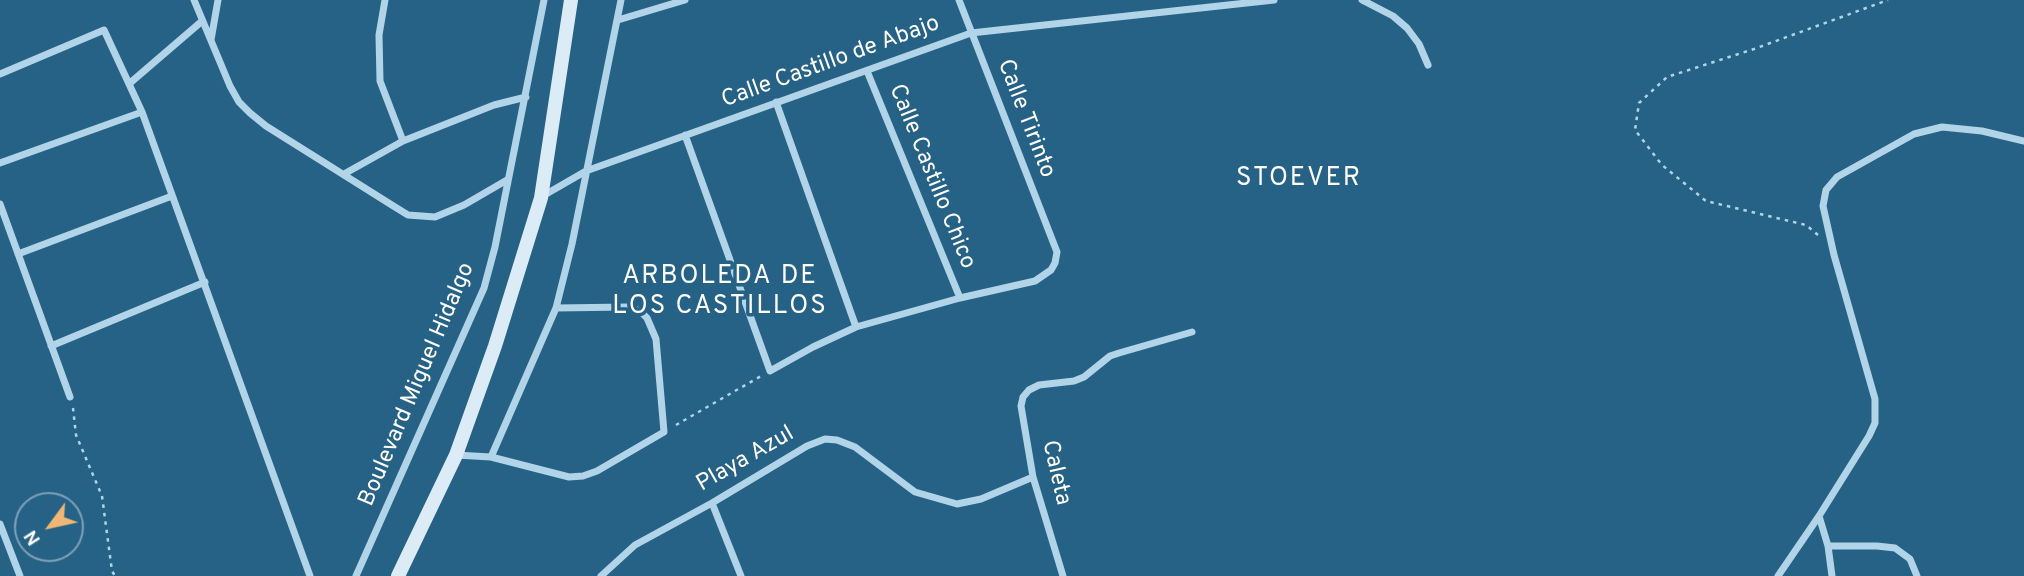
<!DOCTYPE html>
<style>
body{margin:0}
#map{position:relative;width:2024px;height:576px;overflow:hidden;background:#266286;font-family:Overpass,sans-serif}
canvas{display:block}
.north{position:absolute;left:14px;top:492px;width:70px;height:70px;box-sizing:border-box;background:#266286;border:2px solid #7da1b6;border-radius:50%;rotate:237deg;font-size:19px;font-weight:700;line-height:28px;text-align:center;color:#fff}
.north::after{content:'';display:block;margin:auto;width:24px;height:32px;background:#f1b675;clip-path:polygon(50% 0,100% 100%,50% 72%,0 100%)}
</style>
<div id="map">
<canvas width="2024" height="576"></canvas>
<div class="north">N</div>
</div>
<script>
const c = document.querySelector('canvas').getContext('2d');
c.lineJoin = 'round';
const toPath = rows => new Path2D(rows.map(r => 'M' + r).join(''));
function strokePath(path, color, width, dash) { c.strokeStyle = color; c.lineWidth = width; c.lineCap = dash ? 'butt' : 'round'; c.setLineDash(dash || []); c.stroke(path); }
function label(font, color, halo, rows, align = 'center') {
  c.font = font + ' Overpass,sans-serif'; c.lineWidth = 7; c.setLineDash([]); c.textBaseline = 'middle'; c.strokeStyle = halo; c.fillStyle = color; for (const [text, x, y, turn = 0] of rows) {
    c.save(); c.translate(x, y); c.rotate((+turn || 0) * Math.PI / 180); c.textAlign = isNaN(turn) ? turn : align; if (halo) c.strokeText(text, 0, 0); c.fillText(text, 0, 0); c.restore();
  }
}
const path = toPath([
 [1818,235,1806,225,1706,201,1662,165,1635,130,1639,103,1667,77,1754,49,1888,0],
 [73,408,76,435,102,496,112,571,115,576],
 [676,425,761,376]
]);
const street = toPath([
 [194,0,230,86,239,102,250,113,266,126,395,207,408,215,435,217,464,205,507,180],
 [385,0,379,35,380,81,403,141],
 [1362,0,1393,16,1407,28,1419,44,1428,65],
 [618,20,685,0],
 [211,40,218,0],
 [867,71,960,298],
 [0,74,104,30,142,112,310,576],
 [130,83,201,22],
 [776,102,856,327],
 [685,135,770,371,813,347,856,327,960,298,1035,281,1051,270,1055,263,1057,252,959,0],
 [0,163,142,112],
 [344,174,403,141,494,105,526,97],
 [541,197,586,171,971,33,1274,0],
 [0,204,70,397],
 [18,254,172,196],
 [51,346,205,282],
 [456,455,491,457,569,477,583,476,597,471,664,432,656,339,647,318,640,311,628,307,556,308],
 [491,457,556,308,572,244,621,0],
 [712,503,741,576],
 [1819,516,1828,546,1832,576],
 [0,524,20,576],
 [1828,546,1877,546,1895,548,1910,559,1917,576],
 [356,576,484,288,495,247,544,0],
 [601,576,635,545,712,503,807,446,825,439,837,440,855,447,915,492,957,504,981,499,1033,477],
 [1063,576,1033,477,1021,406,1023,397,1029,390,1039,385,1074,381,1084,377,1110,356,1119,353,1192,332],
 [1778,576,1819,516,1869,436,1875,423,1875,399,1834,255,1823,206,1826,190,1837,177,1914,134,1942,127,1982,131,2024,141]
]);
const secondary = toPath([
 [398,576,456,455,495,346,541,198,571,0]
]);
const streetNames = [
 ["Calle Castillo de Abajo",831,63,-20],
 ["Calle Tirinto",1025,119,69],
 ["Calle Castillo Chico",931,177,68],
 ["Boulevard Miguel Hidalgo",418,385,-67],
 ["Playa Azul",746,460,-30],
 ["Caleta",1055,473,77]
];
const quarterNames = [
 ["STOEVER",1299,180],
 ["ARBOLEDA DE",720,278],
 ["LOS CASTILLOS",720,308]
];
strokePath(path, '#b1d4e8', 2.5, [3.5, 5]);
strokePath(street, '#b1d4e8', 7);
strokePath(secondary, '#dbecf7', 14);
label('23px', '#fff', '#266286', streetNames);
c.letterSpacing = '2px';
label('26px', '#fff', '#266286', quarterNames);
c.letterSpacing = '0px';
</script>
